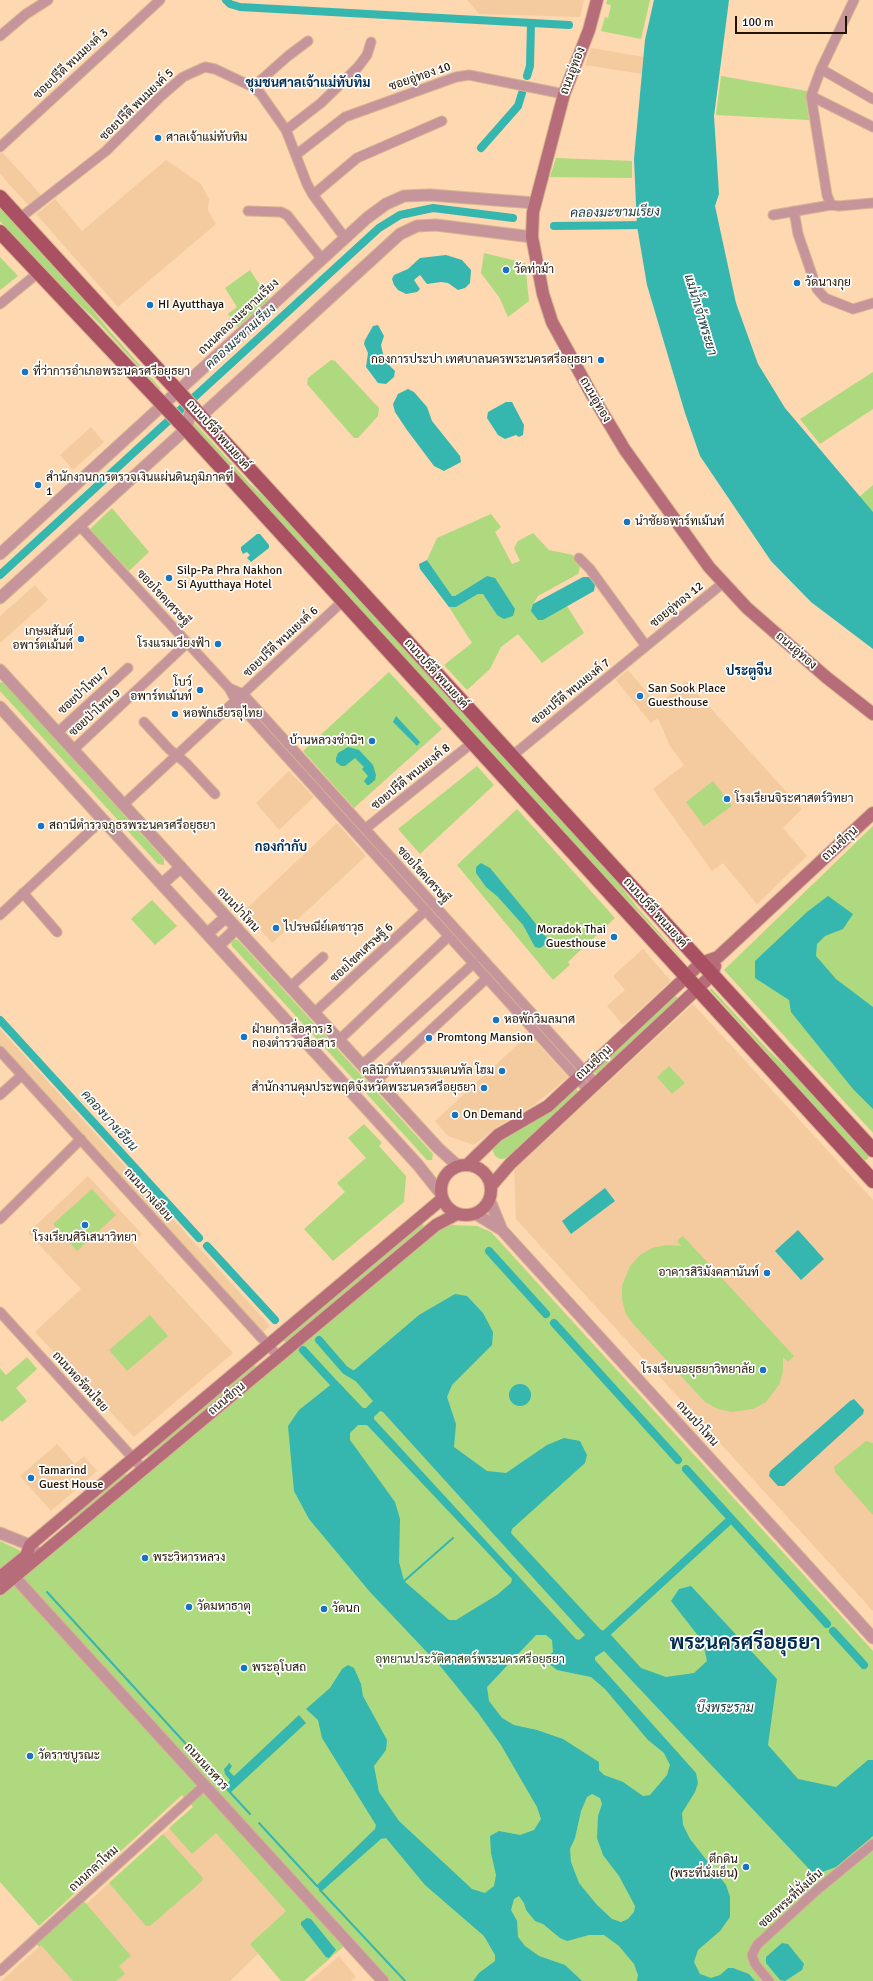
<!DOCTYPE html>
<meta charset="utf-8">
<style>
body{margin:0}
#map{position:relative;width:873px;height:1981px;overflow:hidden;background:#fdd8b0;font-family:Signika,sans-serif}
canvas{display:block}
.scale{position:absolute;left:735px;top:16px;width:112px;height:18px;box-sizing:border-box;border:2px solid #221201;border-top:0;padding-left:5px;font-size:12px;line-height:14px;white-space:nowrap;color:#221201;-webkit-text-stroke:3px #fff;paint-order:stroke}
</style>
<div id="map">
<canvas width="873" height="1981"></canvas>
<div class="scale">100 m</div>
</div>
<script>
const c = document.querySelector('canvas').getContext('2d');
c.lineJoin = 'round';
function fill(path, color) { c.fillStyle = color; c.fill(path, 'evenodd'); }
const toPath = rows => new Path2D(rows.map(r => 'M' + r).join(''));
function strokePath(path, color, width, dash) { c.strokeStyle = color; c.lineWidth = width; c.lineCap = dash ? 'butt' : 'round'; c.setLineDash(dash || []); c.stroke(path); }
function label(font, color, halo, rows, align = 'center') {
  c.font = font + ' Signika,Sarabun,sans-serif'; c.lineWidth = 3.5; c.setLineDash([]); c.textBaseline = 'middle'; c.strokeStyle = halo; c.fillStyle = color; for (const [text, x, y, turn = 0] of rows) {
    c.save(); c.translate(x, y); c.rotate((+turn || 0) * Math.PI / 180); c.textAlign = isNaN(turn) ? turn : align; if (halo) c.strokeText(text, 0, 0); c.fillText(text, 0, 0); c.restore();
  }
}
const built = toPath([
 [467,0,584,0,580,17,479,14],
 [591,48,644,57,642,74,585,65],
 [2,152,42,196,29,206,0,174,0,154],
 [166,160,201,184,209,199,208,210,216,224,118,307,36,214,55,199,82,231],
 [91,427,104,442,73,470,60,455],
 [35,585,48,600,0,643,0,616],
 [628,670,658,705,686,681,802,809,783,828,807,856,757,904,723,863,712,871,653,789,684,765,670,746,658,718,651,723,616,680],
 [289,771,314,797,279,830,256,803],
 [337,823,366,856,272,943,244,911],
 [643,949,671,981,623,1025,607,1006,625,990,613,976],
 [693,1004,873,1200,873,1611,516,1219,514,1169],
 [0,1029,270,1326,258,1336,0,1052],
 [529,1034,568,1077,537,1103,498,1126,474,1145,448,1136,435,1121],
 [88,1176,142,1234,132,1243,233,1353,134,1437,35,1332,81,1289,28,1233],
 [57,1444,75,1464,84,1456,97,1471,51,1511,20,1476],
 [193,1807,286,1911,250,1944,258,1954,230,1981,1,1981,39,1947,36,1943,83,1900,86,1904],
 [339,1956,356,1977,351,1981,310,1981]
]);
const green = toPath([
 [607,0,650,0,641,39,601,31,605,17,608,18,611,5,606,4],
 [721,76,807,91,806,99,809,120,716,115],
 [556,158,632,161,632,178,550,177],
 [0,205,71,283,108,329,161,389,159,389,98,322,56,282,0,221],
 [484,253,525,263,529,301,508,317,499,297,481,273],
 [0,257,18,276,0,290],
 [250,270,269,299,238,327,228,314,237,307,225,288],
 [331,360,335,361,379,408,378,416,358,438,354,438,307,384,308,378],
 [873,372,873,409,820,444,800,419],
 [193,421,251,485,286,517,598,858,637,907,687,964,617,889,579,852,263,508,229,465,191,423],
 [873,485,873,512,859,497],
 [112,508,149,552,129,571,90,529],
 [491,514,501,527,495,532,512,564,520,561,514,548,518,541,533,533,549,550,573,555,580,567,578,574,538,596,533,604,543,620,567,606,584,633,542,663,518,634,501,647,490,669,467,690,444,665,472,643,449,607,456,607,478,594,483,594,497,615,487,576,455,596,452,596,427,560,437,538],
 [389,672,442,729,354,808,303,751],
 [0,682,4,683,164,859,164,865,158,864,0,691],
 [477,766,494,785,420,854,398,829],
 [713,781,732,806,704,826,686,802],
 [517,809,615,918,568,962,570,965,553,980,457,865],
 [873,826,873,1133,724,970],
 [152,900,177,926,155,945,131,919],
 [234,939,238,940,433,1154,432,1160,427,1160,232,946,231,942],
 [711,988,769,1051,809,1088,869,1154,868,1159,864,1161,801,1095,767,1053,710,990],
 [675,995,678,998,678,1000,598,1073,594,1073,593,1071],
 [669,1066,685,1083,672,1094,657,1077],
 [576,1088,578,1092,508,1158,500,1159,495,1156,493,1151,495,1144],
 [364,1124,382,1143,379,1146,406,1176,404,1202,333,1261,304,1229,345,1192,337,1183,366,1158,348,1138],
 [92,1189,116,1215,77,1251,53,1224],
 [422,1224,424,1225,423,1227,287,1342,283,1341],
 [452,1225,477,1226,491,1232,873,1651,873,1981,388,1981,351,1940,304,1981,281,1981,250,1944,286,1911,216,1833,192,1854,169,1828,193,1807,182,1795,39,1926,0,1882,0,1595,433,1232],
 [683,1236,794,1356,788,1362,783,1357,783,1371,779,1385,766,1402,753,1409,732,1412,718,1409,705,1402,635,1326,626,1314,622,1300,622,1286,630,1266,640,1255,652,1248,666,1245,681,1246,677,1241],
 [150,1315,168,1336,127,1371,109,1350],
 [27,1357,37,1369,16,1388,27,1401,2,1422,0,1420,0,1368,6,1375],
 [254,1365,256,1366,255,1368,150,1456,148,1457,147,1454],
 [866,1441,873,1443,873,1515,835,1472,834,1467],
 [125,1472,127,1475,43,1545,70,1522,72,1517],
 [0,1541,19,1550,21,1554,0,1572],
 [163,1834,203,1878,202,1881,150,1926,146,1926,109,1883],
 [83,1900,131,1956,119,1966,125,1974,116,1981,73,1981,41,1945,39,1947,36,1943]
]);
const water = toPath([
 [654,0,729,0,714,116,719,194,715,206,736,303,758,364,785,408,873,512,873,649,811,602,771,561,700,456,685,413,647,285,637,226,634,159,645,40],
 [446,255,462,260,471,270,470,283,465,288,458,290,448,283,441,282,427,284,420,275,414,280,420,289,417,292,406,294,398,290,394,285,392,279,394,275,408,269,420,258],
 [378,325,384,336,381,345,383,354,389,365,395,371,394,377,386,384,378,383,366,367,368,353,364,344,365,340,373,326],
 [408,389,414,392,427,407,432,421,460,456,461,462,444,471,434,466,407,430,395,412,393,404,398,394],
 [506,402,512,402,524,425,523,435,519,437,516,435,505,439,498,435,487,418,488,412],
 [257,534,260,534,269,545,269,548,251,562,247,558,250,555,247,552,243,554,241,550,241,547],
 [427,560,452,596,455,596,487,576,495,578,515,609,513,616,504,619,497,615,483,594,478,594,456,607,449,607,420,569,419,564],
 [583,577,589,577,595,585,594,591,543,620,538,620,531,611,533,604],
 [396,716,420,742,417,746,393,722],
 [348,747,359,750,373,765,376,775,375,780,369,785,367,785,364,781,368,776,362,769,364,767,355,758,345,766,341,766,336,762,336,758,338,753],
 [481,863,490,868,528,914,547,938,547,943,540,948,535,947,523,925,498,897,486,887,476,873,476,867],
 [828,896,853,914,843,929,825,936,817,944,816,956,836,979,873,1007,873,1109,853,1089,791,1012,789,1000,755,978,755,961,807,912],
 [605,1188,615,1201,571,1234,562,1221],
 [798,1230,824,1259,801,1280,775,1251],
 [455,1294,467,1296,483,1313,493,1332,492,1345,452,1385,447,1397,456,1424,454,1447,487,1471,506,1473,547,1445,564,1438,580,1441,587,1455,585,1463,512,1529,511,1533,600,1629,611,1635,641,1668,666,1677,694,1673,707,1661,703,1642,671,1601,679,1589,691,1586,777,1679,768,1745,798,1779,836,1787,868,1760,873,1760,873,1836,836,1867,817,1874,811,1871,604,1651,595,1657,595,1660,696,1773,698,1783,695,1792,682,1813,683,1825,690,1839,726,1885,730,1897,730,1917,720,1931,698,1950,694,1962,700,1974,711,1978,720,1975,728,1968,733,1968,749,1974,755,1981,637,1981,638,1975,634,1964,619,1946,604,1935,589,1935,567,1941,560,1938,543,1924,535,1921,526,1910,524,1903,519,1896,514,1899,511,1910,517,1921,518,1937,525,1946,539,1956,565,1965,582,1981,473,1981,479,1973,495,1961,495,1955,484,1936,425,1885,386,1838,381,1839,323,1890,321,1891,316,1886,375,1829,376,1825,322,1738,318,1720,306,1709,330,1688,342,1669,348,1665,354,1668,361,1684,363,1696,387,1740,386,1750,374,1766,379,1792,399,1821,472,1889,485,1893,494,1886,496,1875,491,1853,490,1836,499,1831,520,1835,534,1830,541,1819,537,1807,501,1745,479,1714,441,1667,370,1592,309,1519,294,1491,288,1426,299,1410,333,1383,340,1384,363,1408,366,1408,373,1401,353,1378,352,1372,419,1315],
 [380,1411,383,1412,585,1635,579,1640,576,1639,374,1419,374,1417],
 [358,1425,367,1425,487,1552,512,1579,511,1583,497,1595,456,1620,449,1620,404,1581,399,1562,400,1519,395,1502,350,1440,350,1433],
 [536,1635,546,1635,552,1640,553,1652,546,1658,548,1663,557,1670,591,1677,605,1689,648,1740,664,1753,670,1765,667,1775,650,1795,643,1796,623,1782,604,1775,599,1770,599,1762,563,1739,537,1730,514,1725,502,1718,489,1701,487,1687],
 [592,1794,600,1798,602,1804,598,1816,597,1838,603,1855,619,1876,635,1906,634,1912,628,1919,621,1922,612,1919,597,1905,579,1883,571,1862,570,1849,575,1838,581,1811,587,1797],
 '509 1395a11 11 0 1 1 22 0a11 11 0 1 1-22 0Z',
 [854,1399,864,1410,863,1414,784,1486,778,1486,769,1476,770,1471,850,1401],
 [299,1715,306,1723,231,1792,226,1786,230,1780,225,1774,224,1769,227,1766,229,1763,232,1766,229,1771,234,1776],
 [307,1918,311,1919,336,1950,329,1958,326,1957,301,1925,301,1922],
 [782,1943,788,1944,804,1964,802,1970,785,1981,780,1980,766,1963,766,1957]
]);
const stream = toPath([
 [403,1582,453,1538],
 [47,1592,207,1767],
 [214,1775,250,1814],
 [259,1823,317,1886],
 [320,1890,405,1981]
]);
const canal = toPath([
 [226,0,230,4,240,7,569,25],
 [527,76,530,66,531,23],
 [481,148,518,106,522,93],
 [554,226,647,225],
 [0,575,379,228,400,215,433,208,513,218],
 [0,1020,199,1238],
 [207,1246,275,1320],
 [489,1251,546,1314],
 [554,1323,678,1460],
 [319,1340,345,1370,360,1379],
 [303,1350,341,1391],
 [686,1469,827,1624],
 [833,1631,864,1665],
 [600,1639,731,1519]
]);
const minor = toPath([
 [0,36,26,14,48,0],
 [821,69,873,99],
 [253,87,288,56,308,41],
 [811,96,873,127],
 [286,130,321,103,358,67,367,55,371,42],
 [0,147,160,0],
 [297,154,345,117,456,77,469,75,564,94],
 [313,195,357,158,442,121],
 [831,205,827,195,811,96,821,69,854,0],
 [248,211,281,212,287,215,322,259],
 [794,211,798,234,817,289,825,298,853,309,873,303],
 [773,215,831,205,839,206,873,203],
 [20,218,106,151,160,97,183,77,205,67,215,69,253,87,260,93,286,130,307,184,313,195,345,238],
 [0,304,38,273],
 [79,525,229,688,236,701,589,1091],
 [579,558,590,569,646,646],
 [229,688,243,694,596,1084],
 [144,722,169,749,186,763,215,794],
 [57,733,128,668],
 [73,750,187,643],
 [512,756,723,583],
 [123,805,343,601],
 [365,829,472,743],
 [23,893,57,932],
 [0,915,103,819],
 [290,987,323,957],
 [314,1013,426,910],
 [339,1040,449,936],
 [0,1051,278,1356],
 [362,1065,474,963],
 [376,1081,487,978],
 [0,1095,22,1075],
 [0,1219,81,1139],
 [0,1312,143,1469],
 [0,1971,205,1785],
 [769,1981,755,1964,752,1955,757,1945,817,1890,873,1844]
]);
const tertiary = toPath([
 [201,416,400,234,417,226,436,225,532,237],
 [0,554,367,218,386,204,404,196,430,195,535,203],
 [0,598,186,429,192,406],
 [0,670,438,1148,458,1166],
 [0,707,418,1165,441,1194],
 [162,884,181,867],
 [207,934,226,917],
 [218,946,237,928],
 [490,1201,501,1228],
 [476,1214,502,1230,873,1638],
 [0,1533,30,1545,39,1556],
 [9,1571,383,1981]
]);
const secondary = toPath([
 [597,0,589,30,564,94,533,212,532,237,543,294,552,322,592,395,625,450,709,567,747,608,826,677,873,714],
 '441 1190a25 25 0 1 1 50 0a25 25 0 1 1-50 0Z',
 [467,1165,498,1135,548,1106,701,963,718,957,873,813],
 [491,1186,510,1164,712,975,715,966],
 [0,1577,26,1556,30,1545,442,1199],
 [0,1589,436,1225,457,1214]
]);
const primary = toPath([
 [0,197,873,1150],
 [0,232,186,429,873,1181]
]);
const markers = [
 [158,138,4,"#1674c1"],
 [506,270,4,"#1674c1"],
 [797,283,4,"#1674c1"],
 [150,305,4,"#1674c1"],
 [601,360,4,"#1674c1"],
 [25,372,4,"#1674c1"],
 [38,485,4,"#1674c1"],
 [627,522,4,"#1674c1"],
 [169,578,4,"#1674c1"],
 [81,639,4,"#1674c1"],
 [218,644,4,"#1674c1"],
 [200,690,4,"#1674c1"],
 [640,696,4,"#1674c1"],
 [175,714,4,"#1674c1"],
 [372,741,4,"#1674c1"],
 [727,799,4,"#1674c1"],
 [41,826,4,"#1674c1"],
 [276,928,4,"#1674c1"],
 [614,937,4,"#1674c1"],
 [496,1020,4,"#1674c1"],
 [244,1037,4,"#1674c1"],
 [429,1038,4,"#1674c1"],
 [502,1071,4,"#1674c1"],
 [484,1088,4,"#1674c1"],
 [455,1115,4,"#1674c1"],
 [85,1225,4,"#1674c1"],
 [767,1273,4,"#1674c1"],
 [763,1370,4,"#1674c1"],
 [31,1478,4,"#1674c1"],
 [145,1558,4,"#1674c1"],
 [189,1607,4,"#1674c1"],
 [324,1609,4,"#1674c1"],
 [244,1668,4,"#1674c1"],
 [30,1756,4,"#1674c1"],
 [746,1867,4,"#1674c1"]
];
const streetNames = [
 ["ซอยปรีดี พนมยงค์ 3",71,64,-43],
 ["ถนนอู่ทอง",573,71,-69],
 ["ซอยอู่ทอง 10",420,77,-19],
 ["ซอยปรีดี พนมยงค์ 5",137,105,-44],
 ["ถนนคลองมะขามเรียง",239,317,-43],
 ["ถนนอู่ทอง",595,400,60],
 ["ถนนปรีดี พนมยงค์",218,435,48],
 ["ซอยโชคเศรษฐี",163,598,47],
 ["ซอยอู่ทอง 12",677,605,-39],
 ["ซอยปรีดี พนมยงค์ 6",281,642,-43],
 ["ถนนอู่ทอง",796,651,41],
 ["ถนนปรีดี พนมยงค์",436,674,48],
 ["ซอยป่าโทน 7",84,691,-42],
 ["ซอยปรีดี พนมยงค์ 7",571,692,-39],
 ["ซอยป่าโทน 9",95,713,-42],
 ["ซอยปรีดี พนมยงค์ 8",411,777,-39],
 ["ถนนชีกุน",840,844,-43],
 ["ซอยโชคเศรษฐี",423,875,48],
 ["ถนนป่าโทน",238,910,47],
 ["ถนนปรีดี พนมยงค์",655,913,48],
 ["ซอยโชคเศรษฐี 6",362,953,-43],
 ["ถนนชีกุน",594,1063,-43],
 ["ถนนบางเอียน",148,1195,48],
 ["ถนนหอรัตนไชย",80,1382,48],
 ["ถนนชีกุน",227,1399,-40],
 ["ถนนป่าโทน",697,1424,48],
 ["ถนนนเรศวร",206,1767,48],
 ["ถนนกลาโหม",94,1869,-42],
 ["ซอยพระที่นั่งเย็น",791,1899,-42]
];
const poiNames = [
 ["ศาลเจ้าแม่ทับทิม",166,138],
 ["วัดท่าม้า",514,270],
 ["วัดนางกุย",805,283],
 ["HI Ayutthaya",158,305],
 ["กองการประปา เทศบาลนครพระนครศรีอยุธยา",593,360,"right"],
 ["ที่ว่าการอำเภอพระนครศรีอยุธยา",33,372],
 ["สำนักงานการตรวจเงินแผ่นดินภูมิภาคที่",46,478],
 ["1",46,492],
 ["นำชัยอพาร์ทเม้นท์",635,522],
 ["Silp-Pa Phra Nakhon",177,571],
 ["Si Ayutthaya Hotel",177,585],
 ["เกษมสันต์",73,632,"right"],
 ["อพาร์ตเม้นต์",73,646,"right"],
 ["โรงแรมเวียงฟ้า",210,644,"right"],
 ["โบว์",192,683,"right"],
 ["อพาร์ทเม้นท์",192,697,"right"],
 ["San Sook Place",648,689],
 ["Guesthouse",648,703],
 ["หอพักเธียรอุไทย",183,714],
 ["บ้านหลวงชำนิฯ",364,741,"right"],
 ["โรงเรียนจิระศาสตร์วิทยา",735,799],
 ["สถานีตำรวจภูธรพระนครศรีอยุธยา",49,826],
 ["ไปรษณีย์เดชาวุธ",284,928],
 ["Moradok Thai",606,930,"right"],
 ["Guesthouse",606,944,"right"],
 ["หอพักวิมลมาศ",504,1020],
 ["ฝ่ายการสื่อสาร 3",252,1030],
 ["กองตำรวจสื่อสาร",252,1044],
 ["Promtong Mansion",437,1038],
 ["คลินิกทันตกรรมเดนทัล โฮม",494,1071,"right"],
 ["สำนักงานคุมประพฤติจังหวัดพระนครศรีอยุธยา",476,1088,"right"],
 ["On Demand",463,1115],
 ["โรงเรียนศิริเสนาวิทยา",85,1238,"center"],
 ["อาคารสิริมังคลานันท์",759,1273,"right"],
 ["โรงเรียนอยุธยาวิทยาลัย",755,1370,"right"],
 ["Tamarind",39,1471],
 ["Guest House",39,1485],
 ["พระวิหารหลวง",153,1558],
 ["วัดมหาธาตุ",197,1607],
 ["วัดนก",332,1609],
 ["พระอุโบสถ",252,1668],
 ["วัดราชบูรณะ",38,1756],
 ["ตึกดิน",738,1860,"right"],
 ["(พระที่นั่งเย็น)",738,1874,"right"]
];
const parkNames = [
 ["อุทยานประวัติศาสตร์พระนครศรีอยุธยา",470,1660]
];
const neighbourhoodNames = [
 ["ชุมชนศาลเจ้าแม่ทับทิม",308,84],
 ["ประตูจีน",749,672],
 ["กองกำกับ",281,848]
];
const waterNames = [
 ["คลองมะขามเรียง",615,213,-1],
 ["แม่น้ำเจ้าพระยา",700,315,73],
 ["คลองมะขามเรียง",241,337,-42],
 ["คลองบางเอียน",109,1121,48],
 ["บึงพระราม",725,1709]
];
const townNames = [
 ["พระนครศรีอยุธยา",745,1644]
];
fill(built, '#f4cb9f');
fill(green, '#aed97e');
fill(water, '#35b6af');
strokePath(stream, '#35b6af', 2);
strokePath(canal, '#35b6af', 8);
strokePath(minor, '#d6b490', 11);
strokePath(tertiary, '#d6b490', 13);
strokePath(secondary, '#d6b490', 14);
strokePath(primary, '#d6b490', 16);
strokePath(minor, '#c6949b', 9);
strokePath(tertiary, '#c6949b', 11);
strokePath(secondary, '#b66d79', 12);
strokePath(primary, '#a95162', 14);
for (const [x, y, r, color] of markers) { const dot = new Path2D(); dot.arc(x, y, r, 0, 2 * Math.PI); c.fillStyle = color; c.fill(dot); strokePath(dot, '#fff', 1.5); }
label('12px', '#221201', '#fff', streetNames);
label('12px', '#221201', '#fff', poiNames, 'left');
label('12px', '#273911', '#fff', parkNames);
label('bold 13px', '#002c50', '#fff', neighbourhoodNames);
label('italic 13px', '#233e3c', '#fff', waterNames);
label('bold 20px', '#002c50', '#fff', townNames);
</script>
